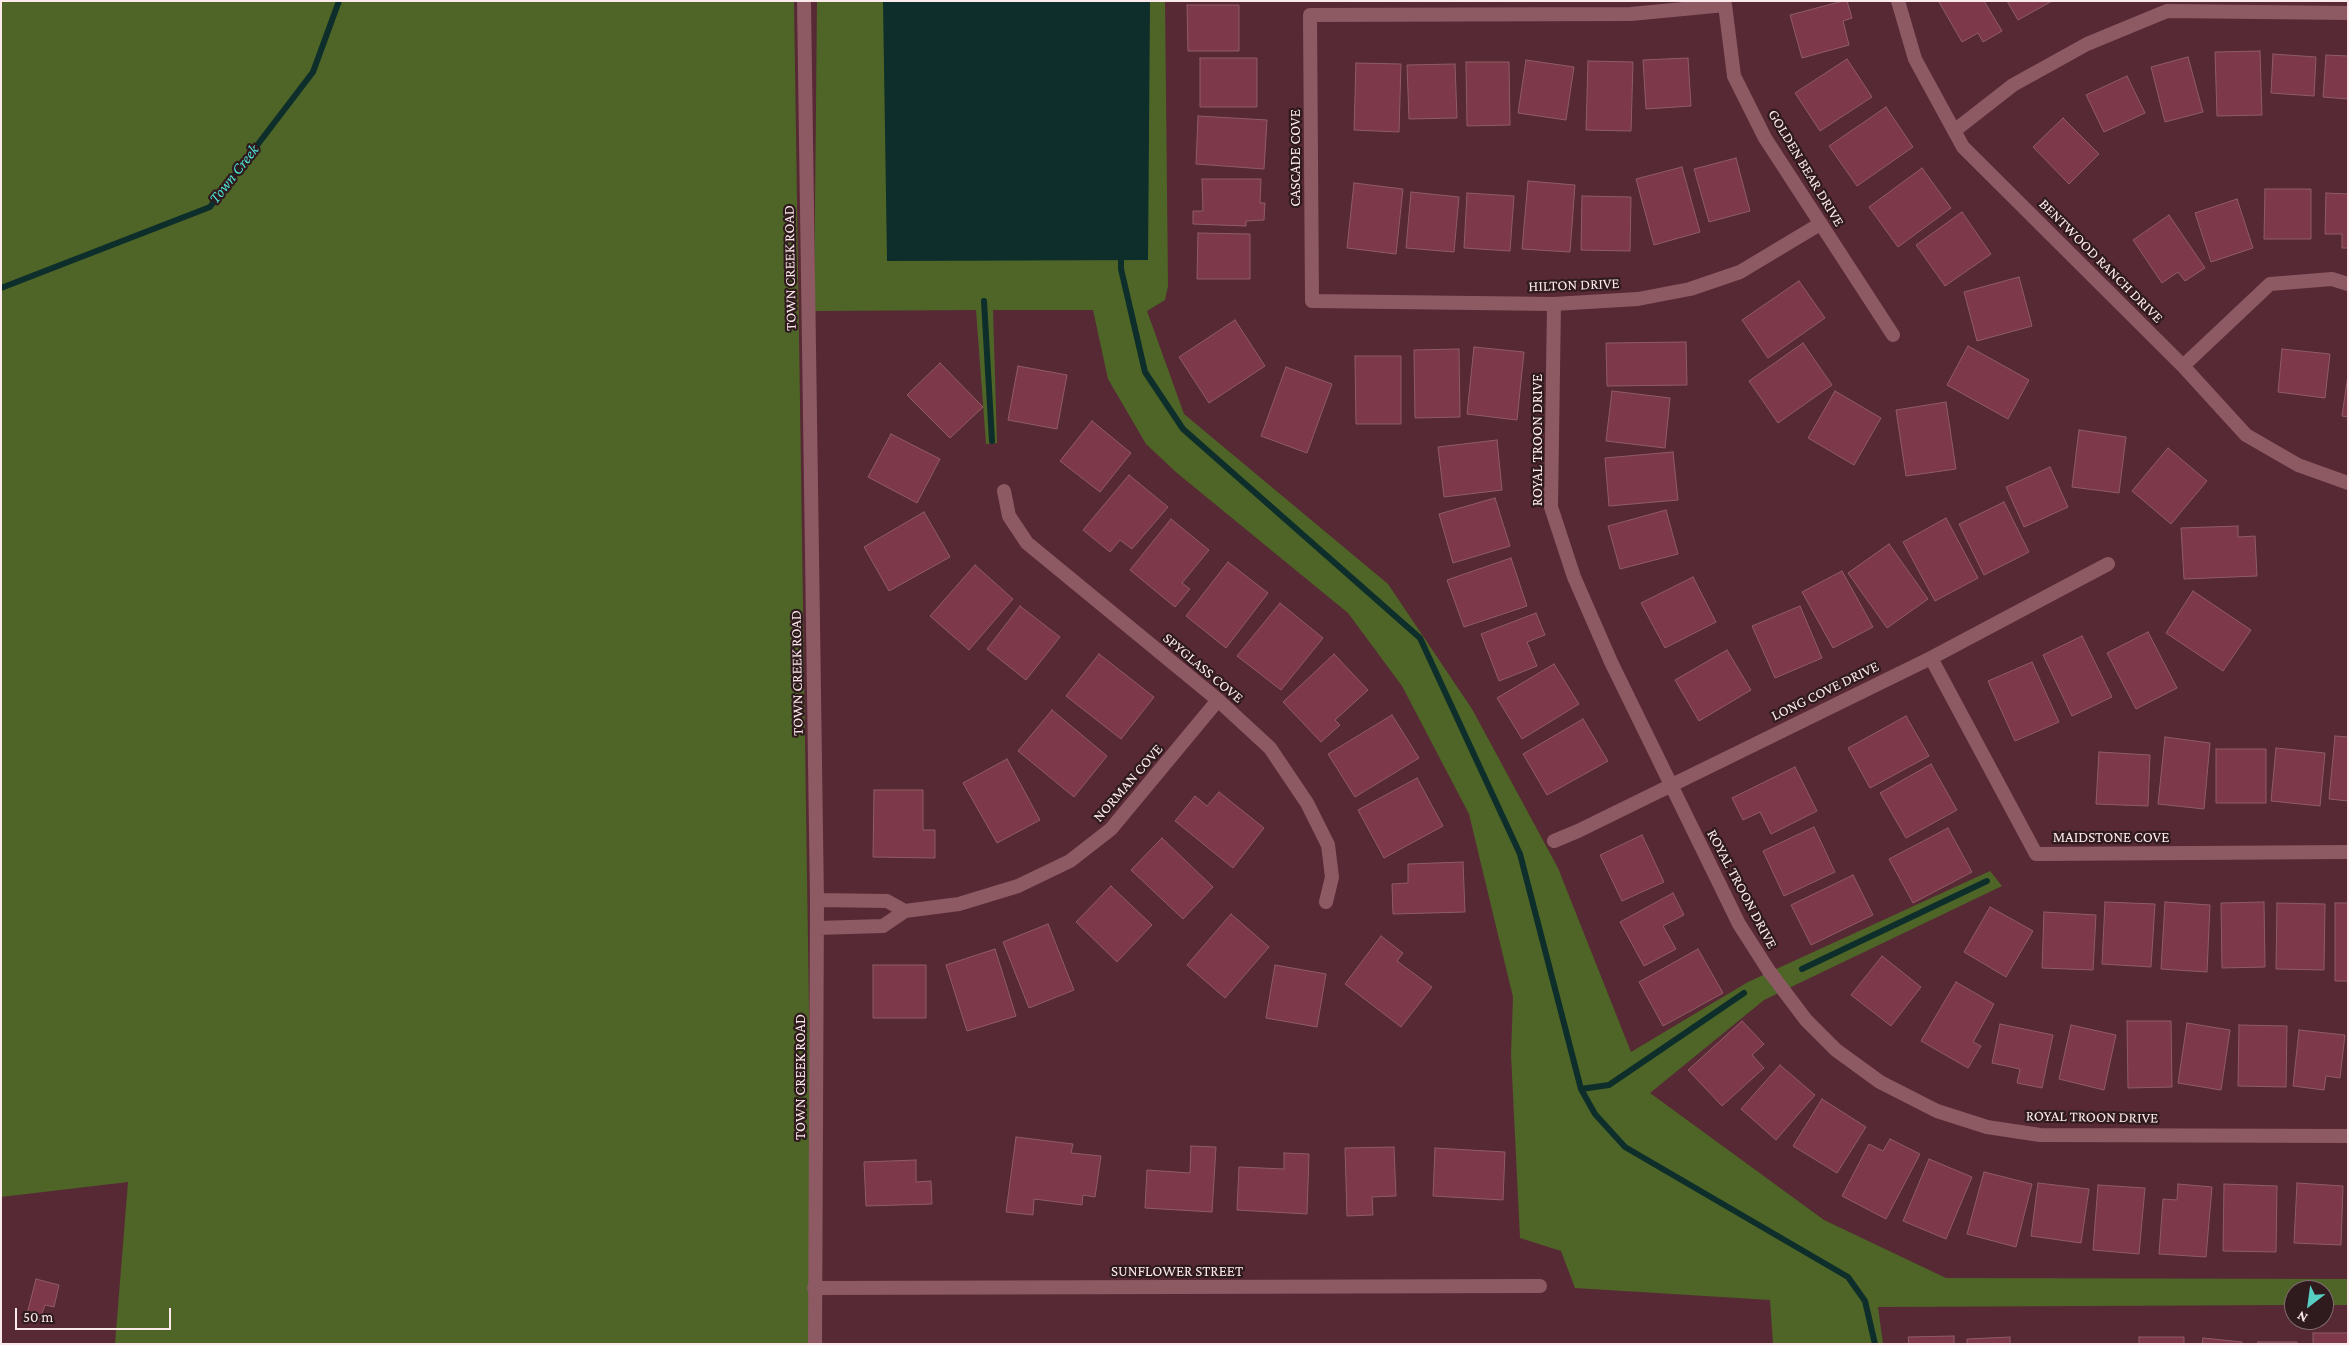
<!DOCTYPE html>
<style>
body{margin:0}
#map{position:relative;width:2349px;height:1345px;overflow:hidden;background:#572934;font-family:"Crimson Pro",serif}
canvas{display:block}
.frame{position:absolute;inset:0;border:2px solid #fce9ec;pointer-events:none}
.north{position:absolute;left:2284px;top:1280px;width:50px;height:50px;box-sizing:border-box;background:#2f1a1e;border:1px solid #816d70;border-radius:50%;rotate:210deg;font-size:14px;font-weight:700;line-height:20px;text-align:center;color:#fce9ec}
.north::after{content:'';display:block;margin:auto;width:18px;height:22px;background:#57cec2;clip-path:polygon(50% 0,100% 100%,50% 72%,0 100%)}
.scale{position:absolute;left:15px;top:1308px;width:156px;height:22px;box-sizing:border-box;border:2px solid #fce9ec;border-top:0;padding-left:6px;font-size:15px;line-height:18px;white-space:nowrap;color:#fce9ec;-webkit-text-stroke:4px #2f1a1e;paint-order:stroke}
</style>
<div id="map">
<canvas width="2349" height="1345"></canvas>
<div class="frame"></div>
<div class="north">N</div>
<div class="scale">50 m</div>
</div>
<script>
const c = document.querySelector('canvas').getContext('2d');
c.lineJoin = 'round';
function fill(path, color) { c.fillStyle = color; c.fill(path, 'evenodd'); }
const toPath = rows => new Path2D(rows.map(r => 'M' + r).join(''));
function strokePath(path, color, width, dash) { c.strokeStyle = color; c.lineWidth = width; c.lineCap = dash ? 'butt' : 'round'; c.setLineDash(dash || []); c.stroke(path); }
function label(font, color, halo, rows, align = 'center') {
  c.font = font + ' "Crimson Pro",serif'; c.lineWidth = 4.5; c.setLineDash([]); c.textBaseline = 'middle'; c.strokeStyle = halo; c.fillStyle = color; for (const [text, x, y, turn = 0] of rows) {
    c.save(); c.translate(x, y); c.rotate((+turn || 0) * Math.PI / 180); c.textAlign = isNaN(turn) ? turn : align; if (halo) c.strokeText(text, 0, 0); c.fillText(text, 0, 0); c.restore();
  }
}
const green = toPath([
 [1,1,794,1,814,1344,115,1344,128,1182,1,1197],
 [817,1,1165,1,1168,286,1165,300,1147,311,1184,414,1388,584,1472,709,1558,868,1631,1052,1748,982,1990,871,2002,886,1764,1000,1650,1093,1824,1220,1946,1278,2348,1279,2348,1305,2324,1305,2324,1290,2294,1290,2294,1305,1878,1307,1883,1344,1773,1344,1770,1300,1575,1288,1561,1251,1520,1238,1511,1054,1513,997,1469,814,1402,686,1348,613,1177,473,1146,444,1108,379,1093,310,993,310,997,443,986,444,976,310,814,311]
]);
const water = toPath([
 [883,1,1150,1,1148,260,887,261]
]);
const stream = toPath([
 [1121,251,1121,269,1145,372,1183,429,1420,638,1520,854,1581,1089,1595,1114,1625,1147,1848,1277,1865,1301,1875,1344],
 [1,288,210,207,313,72,339,1],
 [984,301,992,441],
 [1802,969,1987,881],
 [1581,1089,1609,1085,1744,993]
]);
const building = toPath([
 [1843,1,1847,1,1852,18,1843,21,1849,45,1802,58,1790,15,1843,1],
 [1941,1,1984,1,2002,31,1983,42,1978,33,1962,42,1939,2,1941,1],
 [2007,1,2052,1,2018,20,2007,1],
 [1187,5,1239,5,1239,51,1188,51,1187,5],
 [2260,51,2262,115,2217,116,2215,52,2260,51],
 [2273,54,2316,57,2314,96,2271,93,2273,54],
 [2326,55,2348,56,2348,99,2323,97,2326,55],
 [2188,57,2203,112,2165,122,2151,67,2188,57],
 [1200,58,1257,58,1257,107,1200,107,1200,58],
 [1688,58,1691,106,1646,109,1643,60,1688,58],
 [1847,59,1872,97,1820,131,1795,93,1847,59],
 [1526,60,1574,67,1566,120,1518,113,1526,60],
 [1588,61,1633,62,1631,131,1586,130,1588,61],
 [1466,62,1509,62,1510,125,1467,126,1466,62],
 [1356,63,1401,64,1399,132,1354,130,1356,63],
 [1455,64,1457,118,1409,119,1407,65,1455,64],
 [2127,76,2145,113,2104,132,2086,95,2127,76],
 [1886,107,1913,147,1857,186,1829,146,1886,107],
 [1198,116,1267,120,1264,169,1196,164,1198,116],
 [2063,118,2099,154,2069,184,2033,147,2063,118],
 [1736,158,1750,211,1709,222,1694,169,1736,158],
 [1682,167,1700,232,1654,245,1636,179,1682,167],
 [1922,168,1951,208,1898,247,1869,207,1922,168],
 [1202,179,1261,179,1260,203,1265,203,1264,220,1246,221,1246,226,1193,224,1193,211,1203,211,1202,179],
 [1528,181,1575,185,1570,252,1522,249,1528,181],
 [1354,183,1403,189,1396,254,1347,248,1354,183],
 [2265,189,2311,189,2311,239,2264,239,2265,189],
 [1411,192,1459,197,1454,252,1406,248,1411,192],
 [1467,193,1514,196,1510,251,1464,248,1467,193],
 [2326,193,2348,194,2348,248,2342,248,2342,234,2325,234,2326,193],
 [1582,196,1631,197,1630,251,1581,250,1582,196],
 [2237,199,2253,248,2211,262,2195,213,2237,199],
 [1962,212,1991,254,1945,286,1916,245,1962,212],
 [2169,215,2205,268,2185,281,2178,272,2162,283,2133,240,2169,215],
 [1198,233,1250,234,1250,279,1197,279,1198,233],
 [2019,277,2032,326,1977,341,1964,292,2019,277],
 [1799,281,1825,318,1768,358,1742,320,1799,281],
 [1235,320,1265,366,1209,403,1179,357,1235,320],
 [1686,342,1687,385,1607,386,1606,343,1686,342],
 [1803,343,1832,385,1778,423,1749,381,1803,343],
 [1968,346,2029,380,2008,419,1947,385,1968,346],
 [1474,347,1524,352,1517,420,1467,414,1474,347],
 [1459,349,1460,417,1415,418,1414,350,1459,349],
 [2282,349,2330,354,2325,398,2278,392,2282,349],
 [1355,356,1401,356,1401,424,1356,424,1355,356],
 [940,363,983,407,950,438,907,395,940,363],
 [1018,366,1067,375,1057,429,1008,420,1018,366],
 [1286,367,1332,384,1307,453,1261,436,1286,367],
 [2348,375,2348,417,2342,416,2348,375],
 [1612,391,1670,398,1665,448,1606,441,1612,391],
 [1835,391,1881,418,1854,465,1808,438,1835,391],
 [1946,402,1956,469,1906,476,1896,410,1946,402],
 [1092,421,1131,453,1100,492,1060,461,1092,421],
 [2079,430,2126,437,2119,493,2072,487,2079,430],
 [891,434,940,459,917,503,868,477,891,434],
 [1497,440,1502,490,1444,497,1438,447,1497,440],
 [2168,448,2207,481,2171,524,2132,491,2168,448],
 [1673,452,1678,500,1609,506,1605,458,1673,452],
 [2050,467,2068,507,2024,527,2006,487,2050,467],
 [1129,475,1168,507,1132,549,1120,540,1110,552,1083,530,1129,475],
 [1495,498,1510,546,1453,563,1439,514,1495,498],
 [2004,502,2029,552,1984,575,1959,524,2004,502],
 [1666,510,1678,554,1620,569,1608,526,1666,510],
 [924,512,950,557,889,591,864,547,924,512],
 [1946,518,1978,578,1935,601,1903,542,1946,518],
 [1171,519,1209,550,1182,583,1190,589,1175,607,1130,570,1171,519],
 [2238,526,2238,537,2255,536,2257,576,2184,579,2181,528,2238,526],
 [1889,544,1928,599,1887,628,1848,573,1889,544],
 [1511,558,1527,606,1464,627,1447,580,1511,558],
 [1228,562,1268,593,1226,648,1186,616,1228,562],
 [975,565,1013,599,969,650,930,616,975,565],
 [1842,571,1873,627,1833,648,1802,592,1842,571],
 [1693,577,1716,622,1665,648,1641,603,1693,577],
 [2193,591,2251,630,2223,671,2166,633,2193,591],
 [1280,603,1323,638,1281,690,1237,656,1280,603],
 [1020,606,1060,637,1026,680,987,649,1020,606],
 [1800,606,1822,658,1775,678,1752,626,1800,606],
 [1536,613,1545,635,1527,642,1537,666,1499,681,1481,634,1536,613],
 [2148,632,2177,688,2136,709,2107,653,2148,632],
 [2082,636,2112,697,2072,716,2043,655,2082,636],
 [1727,650,1751,690,1699,721,1675,680,1727,650],
 [1099,654,1154,697,1121,739,1066,696,1099,654],
 [1334,654,1368,690,1335,720,1340,725,1321,742,1283,702,1334,654],
 [2032,662,2059,722,2015,741,1988,681,2032,662],
 [1554,664,1579,704,1522,739,1497,698,1554,664],
 [1052,710,1107,756,1074,797,1018,751,1052,710],
 [1392,715,1419,758,1355,797,1328,754,1392,715],
 [1906,716,1929,756,1870,788,1848,748,1906,716],
 [1583,719,1608,761,1547,795,1523,754,1583,719],
 [2335,736,2348,737,2348,801,2329,799,2335,736],
 [2165,737,2210,743,2204,809,2158,804,2165,737],
 [2276,748,2325,753,2320,806,2271,801,2276,748],
 [2216,749,2266,749,2266,803,2216,803,2216,749],
 [2099,752,2150,755,2148,806,2096,804,2099,752],
 [1007,759,1040,820,997,843,963,783,1007,759],
 [1931,764,1957,810,1906,838,1880,793,1931,764],
 [1795,767,1817,811,1771,834,1760,812,1743,820,1732,798,1795,767],
 [1417,778,1443,826,1384,858,1358,810,1417,778],
 [874,790,923,790,923,830,935,830,935,858,873,857,874,790],
 [1219,792,1264,828,1233,868,1175,821,1195,796,1207,806,1219,792],
 [1814,827,1835,872,1784,896,1763,851,1814,827],
 [1948,828,1972,872,1913,903,1889,859,1948,828],
 [1642,835,1664,882,1622,901,1600,855,1642,835],
 [1162,838,1213,887,1183,919,1131,870,1162,838],
 [1463,862,1465,912,1393,914,1392,884,1408,883,1408,864,1463,862],
 [1853,875,1873,915,1811,945,1791,905,1853,875],
 [1111,886,1152,925,1117,962,1076,922,1111,886],
 [1673,893,1684,915,1663,926,1676,949,1644,966,1620,922,1673,893],
 [2105,902,2155,904,2151,967,2102,964,2105,902],
 [2165,902,2210,905,2207,972,2161,969,2165,902],
 [2264,902,2265,967,2222,968,2221,903,2264,902],
 [2277,903,2325,904,2324,970,2276,969,2277,903],
 [2335,903,2348,903,2348,981,2335,981,2335,903],
 [1990,907,2033,931,2006,977,1964,952,1990,907],
 [2044,912,2096,915,2093,970,2042,968,2044,912],
 [1231,914,1269,947,1225,998,1187,965,1231,914],
 [1048,924,1074,990,1029,1008,1003,942,1048,924],
 [1381,936,1403,953,1397,961,1432,987,1401,1027,1345,984,1381,936],
 [995,949,1016,1016,967,1031,946,965,995,949],
 [1698,949,1723,993,1663,1026,1639,982,1698,949],
 [1882,956,1921,987,1891,1026,1851,995,1882,956],
 [873,965,926,965,926,1018,873,1018,873,965],
 [1275,965,1326,974,1317,1027,1266,1018,1275,965],
 [1956,982,1994,1004,1973,1042,1981,1046,1968,1068,1921,1041,1956,982],
 [1742,1021,1764,1044,1752,1055,1764,1068,1722,1106,1688,1070,1742,1021],
 [2127,1021,2171,1021,2172,1087,2128,1088,2127,1021],
 [2187,1023,2230,1030,2221,1090,2178,1083,2187,1023],
 [2000,1024,2053,1035,2042,1088,2017,1083,2020,1069,1992,1063,2000,1024],
 [2071,1025,2116,1035,2104,1090,2059,1079,2071,1025],
 [2239,1025,2287,1026,2286,1087,2238,1086,2239,1025],
 [2299,1030,2345,1035,2340,1078,2326,1076,2324,1090,2293,1086,2299,1030],
 [1780,1065,1815,1095,1776,1140,1741,1109,1780,1065],
 [1822,1099,1866,1127,1837,1173,1793,1146,1822,1099],
 [1016,1137,1073,1144,1071,1153,1101,1156,1095,1197,1083,1195,1082,1205,1034,1199,1033,1215,1006,1212,1016,1137],
 [1890,1139,1920,1154,1886,1219,1842,1196,1869,1144,1883,1151,1890,1139],
 [1191,1146,1216,1147,1212,1212,1145,1208,1147,1170,1190,1173,1191,1146],
 [1394,1147,1396,1196,1372,1197,1373,1215,1347,1216,1345,1148,1394,1147],
 [1435,1148,1505,1152,1503,1200,1433,1196,1435,1148],
 [1284,1153,1309,1154,1307,1214,1237,1210,1239,1167,1284,1169,1284,1153],
 [1929,1159,1972,1177,1946,1239,1903,1221,1929,1159],
 [916,1160,916,1182,931,1181,932,1204,866,1206,864,1162,916,1160],
 [1984,1172,2032,1184,2016,1247,1967,1234,1984,1172],
 [2038,1183,2089,1189,2081,1243,2031,1236,2038,1183],
 [2297,1183,2343,1186,2341,1245,2294,1243,2297,1183],
 [2178,1184,2212,1187,2206,1257,2159,1254,2163,1199,2177,1200,2178,1184],
 [2224,1184,2277,1186,2276,1252,2223,1251,2224,1184],
 [2098,1185,2145,1188,2139,1254,2093,1250,2098,1185],
 [36,1279,59,1285,54,1307,45,1305,39,1321,26,1318,36,1279],
 [2313,1333,2348,1333,2348,1344,2313,1344,2313,1333],
 [1954,1336,1954,1344,1909,1344,1908,1337,1954,1336],
 [2010,1337,2010,1344,1967,1344,1967,1339,2010,1337],
 [2139,1337,2184,1337,2184,1344,2139,1344,2139,1337],
 [2203,1338,2242,1342,2242,1344,2202,1344,2203,1338],
 [2258,1342,2297,1342,2297,1344,2258,1344,2258,1342]
]);
const minor = toPath([
 [804,1,817,900,815,1344],
 [1898,1,1915,59,1963,147,2183,366,2246,435,2298,465,2348,483],
 [1954,131,2013,85,2087,44,2167,11,2348,13],
 [1820,224,1740,272,1690,289,1638,299,1554,304,1312,301,1310,15,1631,14,1725,5,1734,76,1765,138,1893,335],
 [1554,304,1551,507,1574,577,1611,662,1739,924,1769,971,1806,1020,1836,1050,1880,1082,1937,1111,1987,1127,2040,1135,2348,1136],
 [2183,366,2270,284,2332,279,2348,284],
 [1004,491,1009,516,1027,543,1218,700,1270,748,1307,803,1328,845,1332,877,1326,902],
 [1931,658,2036,854,2348,852],
 [1554,841,1578,831,1931,658,2108,564],
 [817,900,887,901,905,911],
 [817,928,883,926,905,911,959,904,1018,886,1070,861,1111,829,1218,700],
 [814,1288,1540,1286]
]);
const streetNames = [
 ["CASCADE COVE",1295,158,-90],
 ["GOLDEN BEAR DRIVE",1806,168,59],
 ["BENTWOOD RANCH DRIVE",2101,261,45],
 ["TOWN CREEK ROAD",790,268,-91],
 ["HILTON DRIVE",1574,285,-2],
 ["ROYAL TROON DRIVE",1537,440,-90],
 ["SPYGLASS COVE",1203,668,40],
 ["TOWN CREEK ROAD",797,673,-91],
 ["LONG COVE DRIVE",1825,691,-26],
 ["NORMAN COVE",1128,783,-49],
 ["MAIDSTONE COVE",2111,837],
 ["ROYAL TROON DRIVE",1742,889,62],
 ["TOWN CREEK ROAD",800,1077,-90],
 ["ROYAL TROON DRIVE",2092,1117,1],
 ["SUNFLOWER STREET",1177,1271]
];
const waterNames = [
 ["Town Creek",234,174,-52]
];
fill(green, '#4e6527');
fill(water, '#0d2e2a');
strokePath(stream, '#0d2e2a', 6);
fill(building, '#7d3849');
strokePath(building, '#8f5c66', 1);
strokePath(minor, '#8d5a64', 14);
label('15px', '#fce9ec', '#2f1a1e', streetNames);
label('italic 16px', '#4de4d6', '#2f1a1e', waterNames);
</script>
